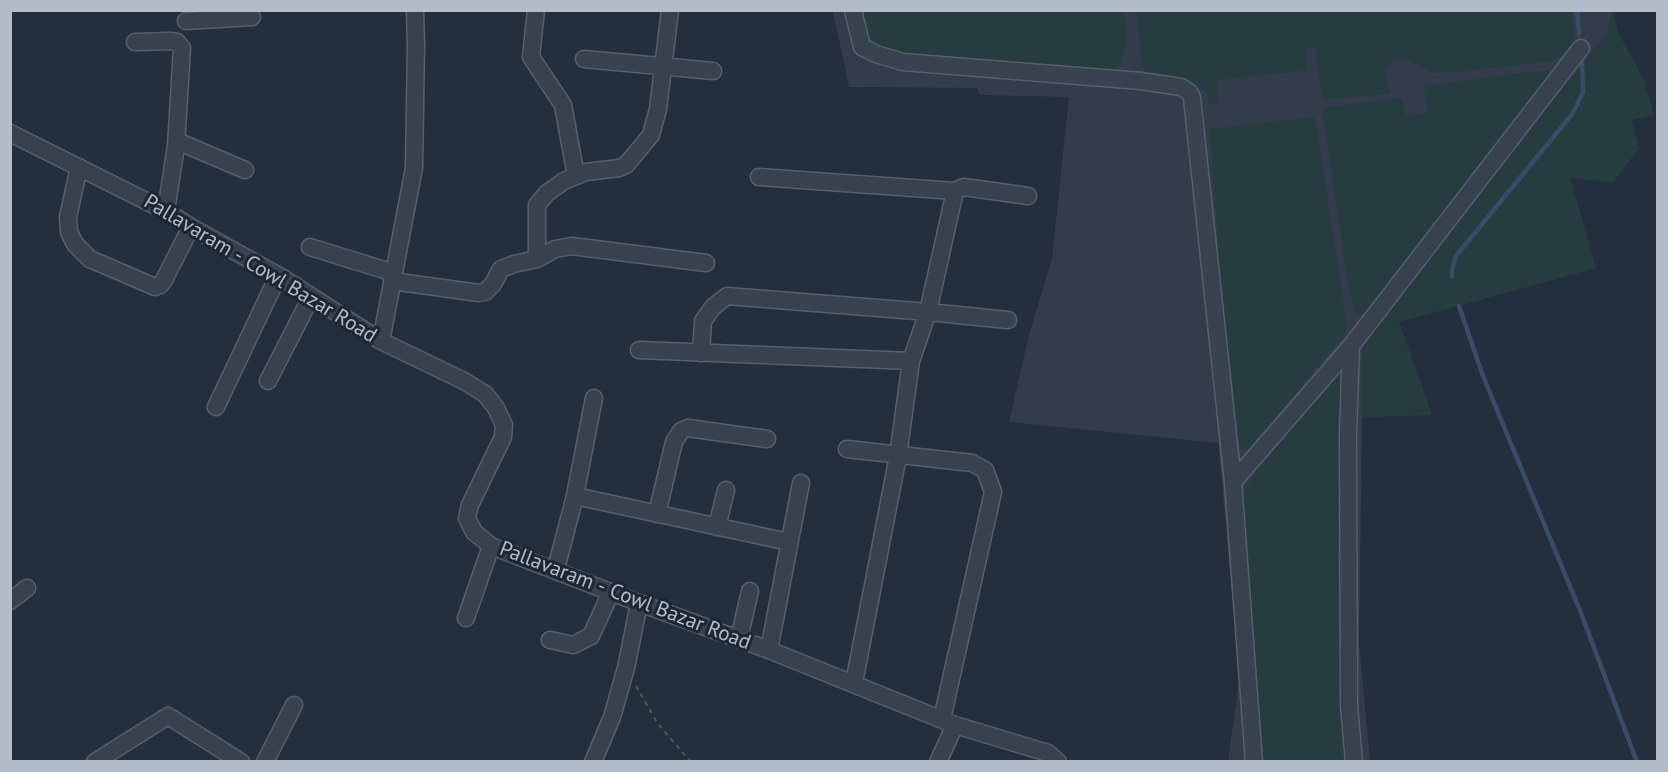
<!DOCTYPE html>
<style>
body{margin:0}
#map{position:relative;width:1668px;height:772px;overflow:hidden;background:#242f3e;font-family:"PT Sans",sans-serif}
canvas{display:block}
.frame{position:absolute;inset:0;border:12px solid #b4bcc9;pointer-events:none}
</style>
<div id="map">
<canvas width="1668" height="772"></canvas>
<div class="frame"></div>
</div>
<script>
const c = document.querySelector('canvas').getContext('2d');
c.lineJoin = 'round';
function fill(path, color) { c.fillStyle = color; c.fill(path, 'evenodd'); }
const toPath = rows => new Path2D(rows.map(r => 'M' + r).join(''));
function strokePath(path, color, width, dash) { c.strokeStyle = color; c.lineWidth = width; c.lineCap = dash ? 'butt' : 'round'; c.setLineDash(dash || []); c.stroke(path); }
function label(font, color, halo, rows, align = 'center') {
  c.font = font + ' "PT Sans",sans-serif'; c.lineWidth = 6; c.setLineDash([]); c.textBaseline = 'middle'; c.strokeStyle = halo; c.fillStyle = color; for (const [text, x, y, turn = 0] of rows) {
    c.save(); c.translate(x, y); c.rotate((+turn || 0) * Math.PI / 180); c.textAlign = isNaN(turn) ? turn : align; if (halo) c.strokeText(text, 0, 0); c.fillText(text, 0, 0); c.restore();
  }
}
const airport = toPath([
 [833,11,1614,11,1617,30,1644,81,1654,115,1631,120,1639,148,1613,182,1570,178,1596,268,1399,322,1432,415,1362,417,1359,643,1370,761,1228,761,1240,675,1218,443,1009,422,1030,331,1052,259,1069,97,980,95,977,88,849,87]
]);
const green = toPath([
 [861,11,1124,11,1127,40,1121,63,1115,71,905,64,877,49,866,31],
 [1137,11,1572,11,1575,40,1558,59,1551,61,1456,72,1433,73,1405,58,1393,59,1386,70,1387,84,1391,94,1323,99,1315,48,1305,49,1307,70,1217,80,1218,104,1209,105,1208,96,1199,85,1191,81,1152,78,1145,73,1142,63],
 [1612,11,1614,11,1617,30,1644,81,1654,115,1631,120,1639,148,1613,182,1570,178,1596,268,1399,322,1432,415,1362,417,1362,353,1367,337,1376,320,1601,40,1609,27],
 [1538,71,1547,71,1551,73,1550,77,1367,312,1361,314,1355,312,1349,289,1322,108,1402,98,1406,116,1428,112,1424,86],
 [1315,117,1346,319,1346,333,1250,447,1243,450,1236,449,1232,441,1210,129],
 [1345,364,1355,761,1261,761,1241,499,1260,462]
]);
const stream = toPath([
 [1577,10,1579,34],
 [1452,277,1452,269,1456,256,1573,113,1583,92,1582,63],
 [1459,306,1483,376,1581,613,1637,762]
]);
const path = toPath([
 [636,686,658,724,691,762]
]);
const minor = toPath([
 [536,10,531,57,563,105,576,176],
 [853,10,862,47,876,54,903,62,1141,81,1181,87,1189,92,1192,98,1233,482,1254,762],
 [186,21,252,17],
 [135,42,170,41,177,42,182,48,176,146,166,211],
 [584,59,713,71],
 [10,133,166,211,191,227,281,277,381,341,464,381,485,394,496,408,504,425,503,437,470,505,467,518,474,532,491,546,639,603,769,650,955,725,1048,753,1058,762],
 [177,141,245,170],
 [79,167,68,217,69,232,75,244,90,259,155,287,160,285,164,280,191,227],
 [759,177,955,191],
 [310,247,394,273],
 [537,259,537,205,547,193,564,181,586,172,619,168,626,165,651,135,658,109,670,10],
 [392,281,479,293,485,292,493,284,501,269,514,264,537,259,555,249,572,246,706,263],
 [1008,320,928,312,955,191,964,187,1028,196],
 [381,341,414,168,416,44,415,10],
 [639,350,911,361],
 [701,353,703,321,713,307,727,296,928,312,911,361,898,456,854,683],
 [268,381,311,297],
 [216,407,278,276],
 [847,449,972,463,985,470,993,492,942,719],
 [1233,482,1351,346],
 [575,496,789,542],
 [657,514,674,442,681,431,688,428,767,439],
 [717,527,726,490],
 [556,569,575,496,594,398],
 [10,601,27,588],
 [466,618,491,546],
 [739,639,750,591],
 [550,640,573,645,591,636,611,592],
 [769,650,801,483],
 [95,762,168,716,241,762],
 [265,762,294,705],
 [593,762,612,717,626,668,639,603],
 [938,762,955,725],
 [1354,762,1349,706,1348,435,1351,346,1581,48]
]);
const streetNames = [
 ["Pallavaram - Cowl Bazar Road",260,269,31],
 ["Pallavaram - Cowl Bazar Road",625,596,21]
];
fill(airport, '#323c4b');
fill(green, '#263c3f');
strokePath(stream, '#394c67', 4.5);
strokePath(minor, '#565f6c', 19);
strokePath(path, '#44595c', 2, [4.5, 4.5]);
strokePath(minor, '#38414e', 16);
label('21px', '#b4bcc9', '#1d2633', streetNames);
</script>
